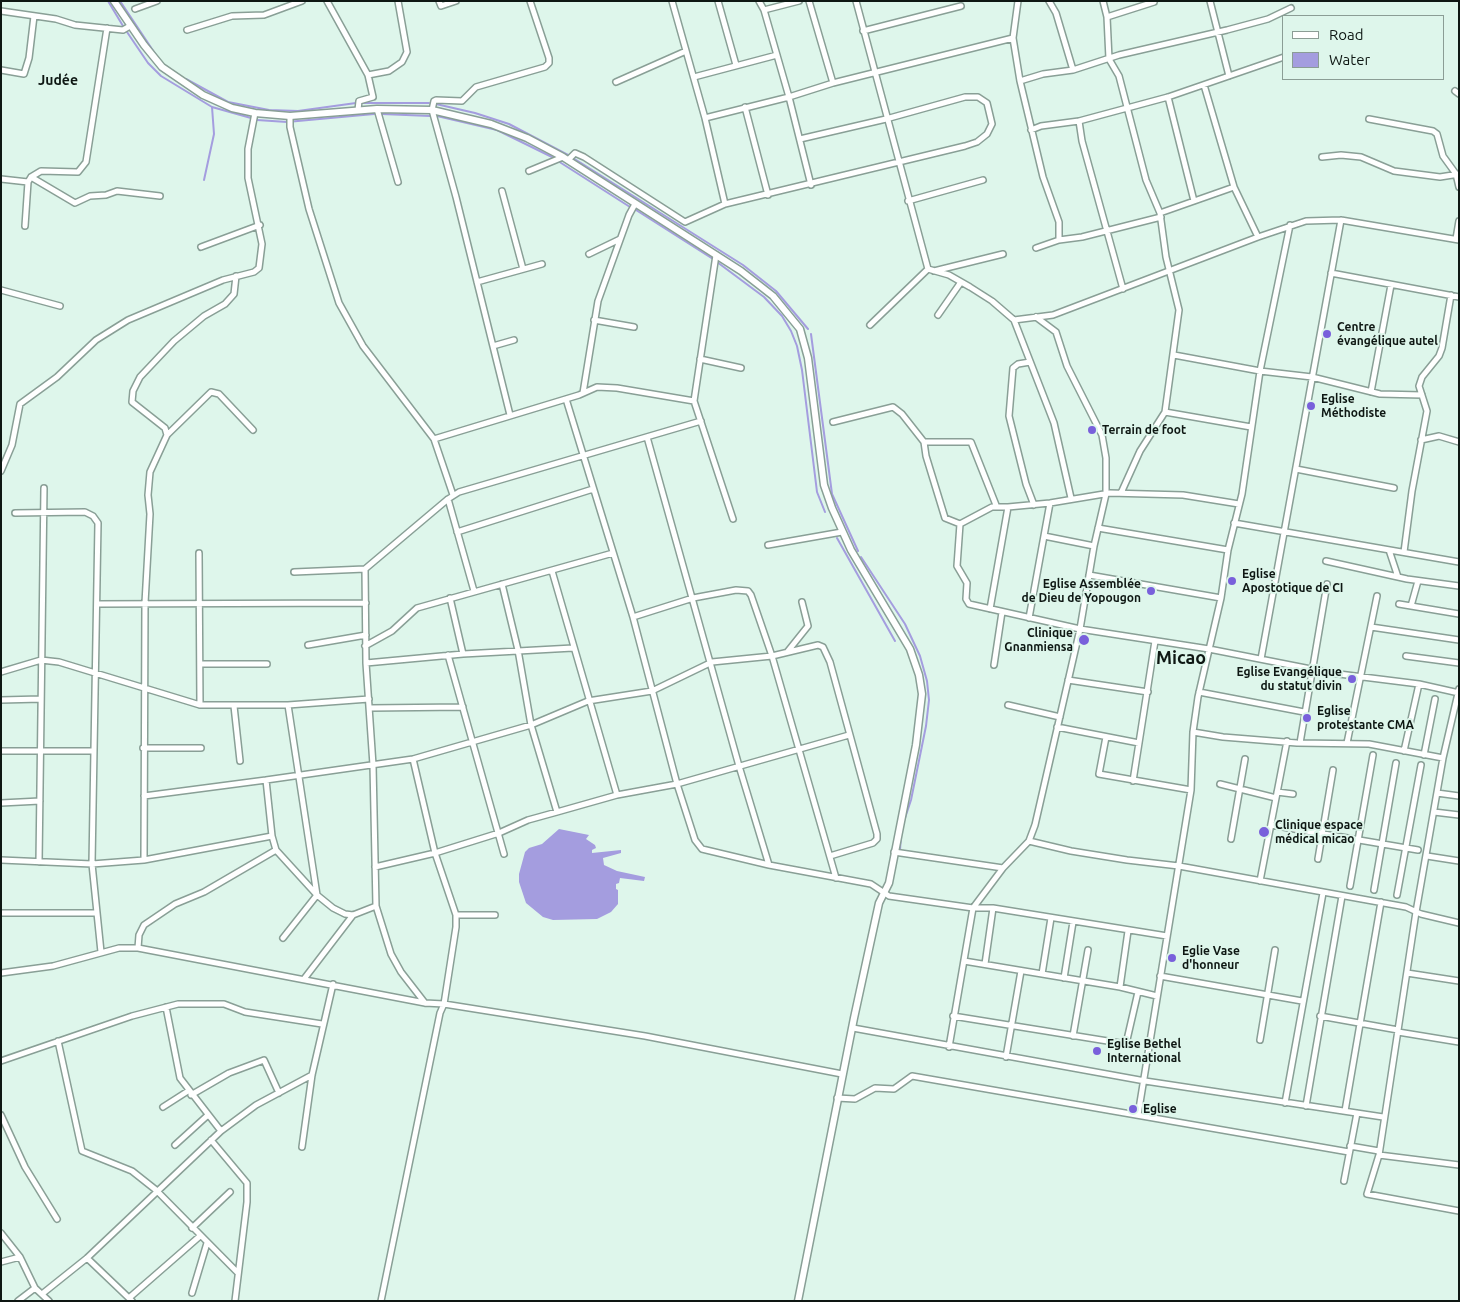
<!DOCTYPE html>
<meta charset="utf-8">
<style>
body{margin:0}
#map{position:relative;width:1460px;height:1302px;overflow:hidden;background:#def6eb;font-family:Ubuntu,sans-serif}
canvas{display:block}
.frame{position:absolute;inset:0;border:2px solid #0e1713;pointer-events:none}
.legend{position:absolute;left:1282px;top:15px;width:162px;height:65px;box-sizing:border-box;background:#def6eb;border:1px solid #8b9d95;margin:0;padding:6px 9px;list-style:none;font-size:15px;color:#0e1713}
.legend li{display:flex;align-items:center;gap:10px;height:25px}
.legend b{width:25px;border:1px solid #8b9d95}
</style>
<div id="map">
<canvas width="1460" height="1302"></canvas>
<div class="frame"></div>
<ul class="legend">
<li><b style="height:6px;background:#fff"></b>Road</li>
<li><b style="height:14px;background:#a49ddf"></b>Water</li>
</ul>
</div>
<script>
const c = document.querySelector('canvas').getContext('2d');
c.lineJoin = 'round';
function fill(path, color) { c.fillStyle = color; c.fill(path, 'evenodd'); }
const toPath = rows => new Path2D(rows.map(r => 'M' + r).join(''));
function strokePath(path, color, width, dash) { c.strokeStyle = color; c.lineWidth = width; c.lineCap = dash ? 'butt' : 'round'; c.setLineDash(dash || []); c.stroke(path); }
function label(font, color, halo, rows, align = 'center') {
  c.font = font + ' Ubuntu,sans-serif'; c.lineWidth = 4; c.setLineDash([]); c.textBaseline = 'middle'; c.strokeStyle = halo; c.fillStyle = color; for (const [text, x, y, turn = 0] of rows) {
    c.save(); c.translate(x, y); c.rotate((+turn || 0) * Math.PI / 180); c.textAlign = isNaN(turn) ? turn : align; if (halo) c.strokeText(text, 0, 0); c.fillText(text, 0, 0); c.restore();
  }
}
const water = toPath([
 [559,829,589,835,586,839,595,845,596,848,592,850,592,853,621,850,621,853,603,858,604,865,617,871,645,877,644,881,620,878,619,883,616,884,616,889,618,890,618,904,611,912,597,919,553,920,543,917,526,903,519,882,519,874,525,852,529,848,542,844]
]);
const stream = toPath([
 [108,1,123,26],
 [120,1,156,55],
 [127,32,148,63,161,76,212,107,251,118],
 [166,66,171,70],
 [186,79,228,102,269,110,298,111,356,103],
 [363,103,429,103],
 [436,104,475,113,509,124,568,155],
 [382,114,430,116],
 [437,116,497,130,552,157],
 [257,120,287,122,374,114],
 [573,158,743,265,776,291,808,329],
 [558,161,630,207],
 [204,180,214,134,212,107],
 [636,210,713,259],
 [717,262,764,297,782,316,791,331,797,346,802,370,817,492,825,512],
 [811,334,832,494,858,551],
 [837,538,895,641],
 [861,557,905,624,920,656,927,681,929,700,926,726,911,800,904,821],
 [900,850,901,835]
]);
const minor = toPath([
 [327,1,368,75,373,97,359,101,358,110],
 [439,1,441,6,456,1],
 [672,1,705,118,725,204],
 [718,1,736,65],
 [759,1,764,10,789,97,833,83,1013,38,1020,81,1043,74,1073,70,1119,55,1227,30,1268,19,1291,8],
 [809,1,833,83],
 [856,1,928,269,949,275,970,287,992,301,1014,320,1054,423,1071,498],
 [1049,1,1056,13,1073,70],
 [1103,1,1107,17,1109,59,1119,76,1146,180,1160,213,1166,257,1179,310,1165,412,1140,451,1121,493],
 [1210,1,1229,76],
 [135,9,157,1],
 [764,10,799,1],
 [1,11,56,19,75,25,123,30,130,26],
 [1107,17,1154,2],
 [187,30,232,16,264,15,302,1],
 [863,31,961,6],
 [1013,38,1018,1],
 [1,70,24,74,29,58,34,16],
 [368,75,389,71,402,62,407,52,398,1],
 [694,77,777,55],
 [1020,81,1043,177,1059,222,1059,240],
 [616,82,686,51],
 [1455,91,1459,94],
 [1168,97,1194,201],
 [745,107,768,195],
 [377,109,398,182],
 [290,116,290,127,309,209,339,303,363,346,434,439,453,495],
 [705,118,789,97,811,185],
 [1369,119,1433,131,1437,134,1443,156,1456,174,1459,187],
 [1031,130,1041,126,1079,121],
 [1322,157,1341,155,1361,157,1394,171,1440,177,1459,174],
 [568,160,575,153,584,157,685,222,725,204,965,146,977,142,987,134,992,124,987,103,978,97,965,97,886,119,800,139],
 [529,171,563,157],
 [31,177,75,203,90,196,106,195,117,191,160,196],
 [1,179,28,182],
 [1234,187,1258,237],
 [502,191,523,269],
 [908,201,983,180],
 [1160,213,1234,187,1204,85],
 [25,226,28,182,31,177,41,171,78,172,86,162,107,28],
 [1456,239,1459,221],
 [201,247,260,225],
 [1036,248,1059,240,1082,237,1161,217],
 [589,254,620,239],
 [716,255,694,401,733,519],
 [934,271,1003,254],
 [1331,273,1459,297],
 [477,282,542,264],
 [1123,289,1082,141,1079,121,1168,97,1284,57],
 [1,290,60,306],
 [938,315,961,282],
 [594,320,634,327],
 [1014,320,1053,315,1258,237,1306,221,1341,220,1459,240],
 [870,325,928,269],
 [493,346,514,340],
 [1174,355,1260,371,1312,377,1380,394,1422,395],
 [700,359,741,368],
 [1030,362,1018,364,1013,368,1009,416,1026,484,1034,505],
 [1371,392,1391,285],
 [583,393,598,301,629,215,635,204],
 [566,399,633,617,677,784,695,840,702,849,769,865,871,884,889,896,973,908,993,908,1167,936],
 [1165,412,1251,427],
 [510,415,456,197,432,110,434,101,436,100,462,101,476,87,545,67,549,63,549,58,530,1],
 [833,422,893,407,902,414,924,442,926,456,945,518,960,524,992,507,1008,507],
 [167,435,165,428,132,402,133,391,140,377,174,341,204,316,225,304,234,294,236,276],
 [647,437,739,766,769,865],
 [434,439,579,395,597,387,617,388,694,401],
 [1421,440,1439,436,1459,442],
 [924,442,971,442,996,505],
 [1296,469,1394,488],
 [1,471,12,445,20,404,57,377,96,340,128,320,223,280,254,272,259,268,262,244,248,178,248,149,255,113],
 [448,499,474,591],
 [15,513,85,512,93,516,98,523,92,864,101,952],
 [1234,523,1459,562],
 [960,524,957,566,967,583,966,599,969,604,1080,629,1209,649,1331,673,1419,684,1459,693],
 [1098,528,1228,550],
 [457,532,593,489],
 [1044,536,1094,546],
 [768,545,842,532],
 [1389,550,1398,577],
 [1404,552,1412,491,1427,411,1419,386,1422,377,1439,356,1442,348,1451,295],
 [199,553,200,705],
 [1326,561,1407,579,1459,586],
 [365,569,366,663,373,765,376,906,391,954,401,972,425,1003],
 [552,571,617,795],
 [294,572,365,569,448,499,459,492,701,421],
 [1089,575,1221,598],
 [502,584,518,650,531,725,557,812],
 [450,598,463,654],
 [97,604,366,603],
 [1399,604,1459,614],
 [1411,606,1418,581],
 [990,609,1008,507,1050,503,1110,493,1183,495,1239,504],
 [633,617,693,598,736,590,748,591,751,595,772,656,836,878],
 [1029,618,1050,503],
 [1371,627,1459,640],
 [308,645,366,635],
 [365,646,392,631,417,608,613,553],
 [788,651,808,626,802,602],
 [448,655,504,854],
 [1406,656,1459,663],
 [1261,659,1341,220],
 [366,663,463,654,573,648],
 [201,664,267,664],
 [994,665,1002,612],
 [1,672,41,660,59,662,200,705,288,705,369,699],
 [1068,680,1148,692],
 [1459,689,1443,758,1416,912,1379,1155,1367,1194,1459,1211],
 [1199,692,1304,712],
 [1,700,41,699],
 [288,705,317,895,333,908,345,914,353,915,376,906],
 [1008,705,1060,717],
 [234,706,240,761],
 [370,708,463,707],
 [1057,727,1139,743],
 [1193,732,1223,737,1297,743,1369,744,1443,758],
 [1106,737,1099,774,1191,790],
 [1300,743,1327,584],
 [1347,743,1377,596],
 [143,748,201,748],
 [1,751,94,751],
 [1404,751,1419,684],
 [1424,755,1435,699],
 [266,780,413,759,531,725,588,701,652,691,712,662,772,656,818,645,823,647,830,662,877,834,877,839,873,843,830,856],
 [1133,781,1155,641],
 [1220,784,1276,798],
 [1277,792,1293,794],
 [1437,793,1459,796],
 [1,803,40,801],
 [1434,812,1459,815],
 [1271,825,1418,850],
 [1231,839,1245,759],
 [1029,841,1071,851,1127,860,1179,866,1406,907,1421,914,1459,923],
 [276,850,317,895,283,938],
 [894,852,1003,868],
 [1427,856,1459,861],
 [1318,859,1333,770],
 [1,860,92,864,144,860,272,836],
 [144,860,145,603,150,514,148,495,150,472,167,435,211,392,219,394,253,430],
 [39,862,44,488],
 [375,867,435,853,499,833,528,820,557,812,617,795,677,784,849,735],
 [1260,881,1287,741],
 [1350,886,1373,755],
 [1374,890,1396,763],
 [1397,895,1421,765],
 [1,913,96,913],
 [456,915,495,915],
 [138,948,425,1003,444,1004,645,1036,842,1074],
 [964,961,1120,987,1157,996],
 [985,964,993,908],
 [1,973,53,966,119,948,138,948,139,935,144,925,175,904,204,892,276,850,272,836,266,780,144,796],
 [1407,973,1459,981],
 [1042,974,1051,918],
 [1160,976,1302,1001],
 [1064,978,1073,922],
 [304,979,353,915],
 [1120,987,1128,931],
 [166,1007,180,1078,221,1131],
 [953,1016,1126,1044,1138,992],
 [1320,1016,1398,1030],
 [853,1028,1145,1081,1383,1117],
 [1398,1032,1459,1042],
 [1073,1036,1088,950],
 [1260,1040,1275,950],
 [58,1041,82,1151,132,1171,156,1190,237,1272],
 [949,1047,973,908,1003,868,1029,841,1035,825,1080,629,1094,546,1106,494,1106,458,1102,435,1067,366,1056,332,1036,317],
 [1006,1057,1021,971],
 [1,1061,132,1016,178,1004,224,1004,245,1012,322,1024],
 [191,1095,229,1073,264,1060,279,1093],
 [837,1098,855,1099,875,1088,894,1089,912,1076,1349,1152],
 [1285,1103,1323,893],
 [1306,1106,1342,896],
 [163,1107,188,1091],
 [1345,1111,1381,902],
 [1,1115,25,1167,57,1219],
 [1138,1115,1191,790,1193,732,1198,697,1221,598,1228,550,1242,494,1260,371,1290,225],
 [211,1140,247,1183,247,1202,235,1301],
 [175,1145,208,1115],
 [1350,1146,1379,1151],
 [302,1147,312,1075,333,984],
 [1379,1155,1459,1165],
 [1344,1181,1357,1113],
 [192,1228,230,1192],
 [1,1233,20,1257,35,1288,49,1301],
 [87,1258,132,1301],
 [1,1262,20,1257],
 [192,1293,207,1243],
 [42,1294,87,1258,221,1131,256,1105,312,1075],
 [129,1298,200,1236],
 [18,1301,35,1288],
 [381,1301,440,1013,444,1004,456,927,456,915,435,853,413,759]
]);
const tertiary = toPath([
 [114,1,144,45,162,67,203,95,232,108,255,113,290,116,377,109,432,110,491,124,527,138,563,157,741,271,773,296,800,329,808,358,824,485,832,508,851,550,910,649,919,675,922,694,916,745,889,883,879,903,854,1018,798,1301]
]);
const markers = [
 [1327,334,5,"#7960db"],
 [1311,406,5,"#7960db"],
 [1092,430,5,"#7960db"],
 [1232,581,5,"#7960db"],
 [1151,591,5,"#7960db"],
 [1084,640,6,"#7960db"],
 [1352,679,5,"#7960db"],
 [1307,718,5,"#7960db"],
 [1264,832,6,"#7960db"],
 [1172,958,5,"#7960db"],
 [1097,1051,5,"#7960db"],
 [1133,1109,5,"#7960db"]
];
const poiNames = [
 ["Centre",1337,327],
 ["évangélique autel",1337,341],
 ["Eglise",1321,399],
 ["Méthodiste",1321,413],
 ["Terrain de foot",1102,430],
 ["Eglise",1242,574],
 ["Apostotique de CI",1242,588],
 ["Eglise Assemblée",1141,584,"right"],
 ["de Dieu de Yopougon",1141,598,"right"],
 ["Clinique",1073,633,"right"],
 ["Gnanmiensa",1073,647,"right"],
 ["Eglise Evangélique",1342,672,"right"],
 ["du statut divin",1342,686,"right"],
 ["Eglise",1317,711],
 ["protestante CMA",1317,725],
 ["Clinique espace",1275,825],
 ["médical micao",1275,839],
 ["Eglie Vase",1182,951],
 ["d'honneur",1182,965],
 ["Eglise Bethel",1107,1044],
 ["International",1107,1058],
 ["Eglise",1143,1109]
];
const neighbourhoodNames = [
 ["Judée",58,80]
];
const districtNames = [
 ["Micao",1181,658]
];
fill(water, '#a49ddf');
strokePath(stream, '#a49ddf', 2);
strokePath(minor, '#899f96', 8);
strokePath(tertiary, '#899f96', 9);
strokePath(minor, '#fff', 5);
strokePath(tertiary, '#fff', 6);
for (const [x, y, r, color] of markers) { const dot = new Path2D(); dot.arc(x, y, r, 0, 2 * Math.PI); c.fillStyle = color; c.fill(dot); strokePath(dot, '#def6eb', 2); }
label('bold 12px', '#0e1713', '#def6eb', poiNames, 'left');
label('bold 14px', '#0e1713', '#def6eb', neighbourhoodNames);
label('bold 18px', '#0e1713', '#def6eb', districtNames);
</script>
